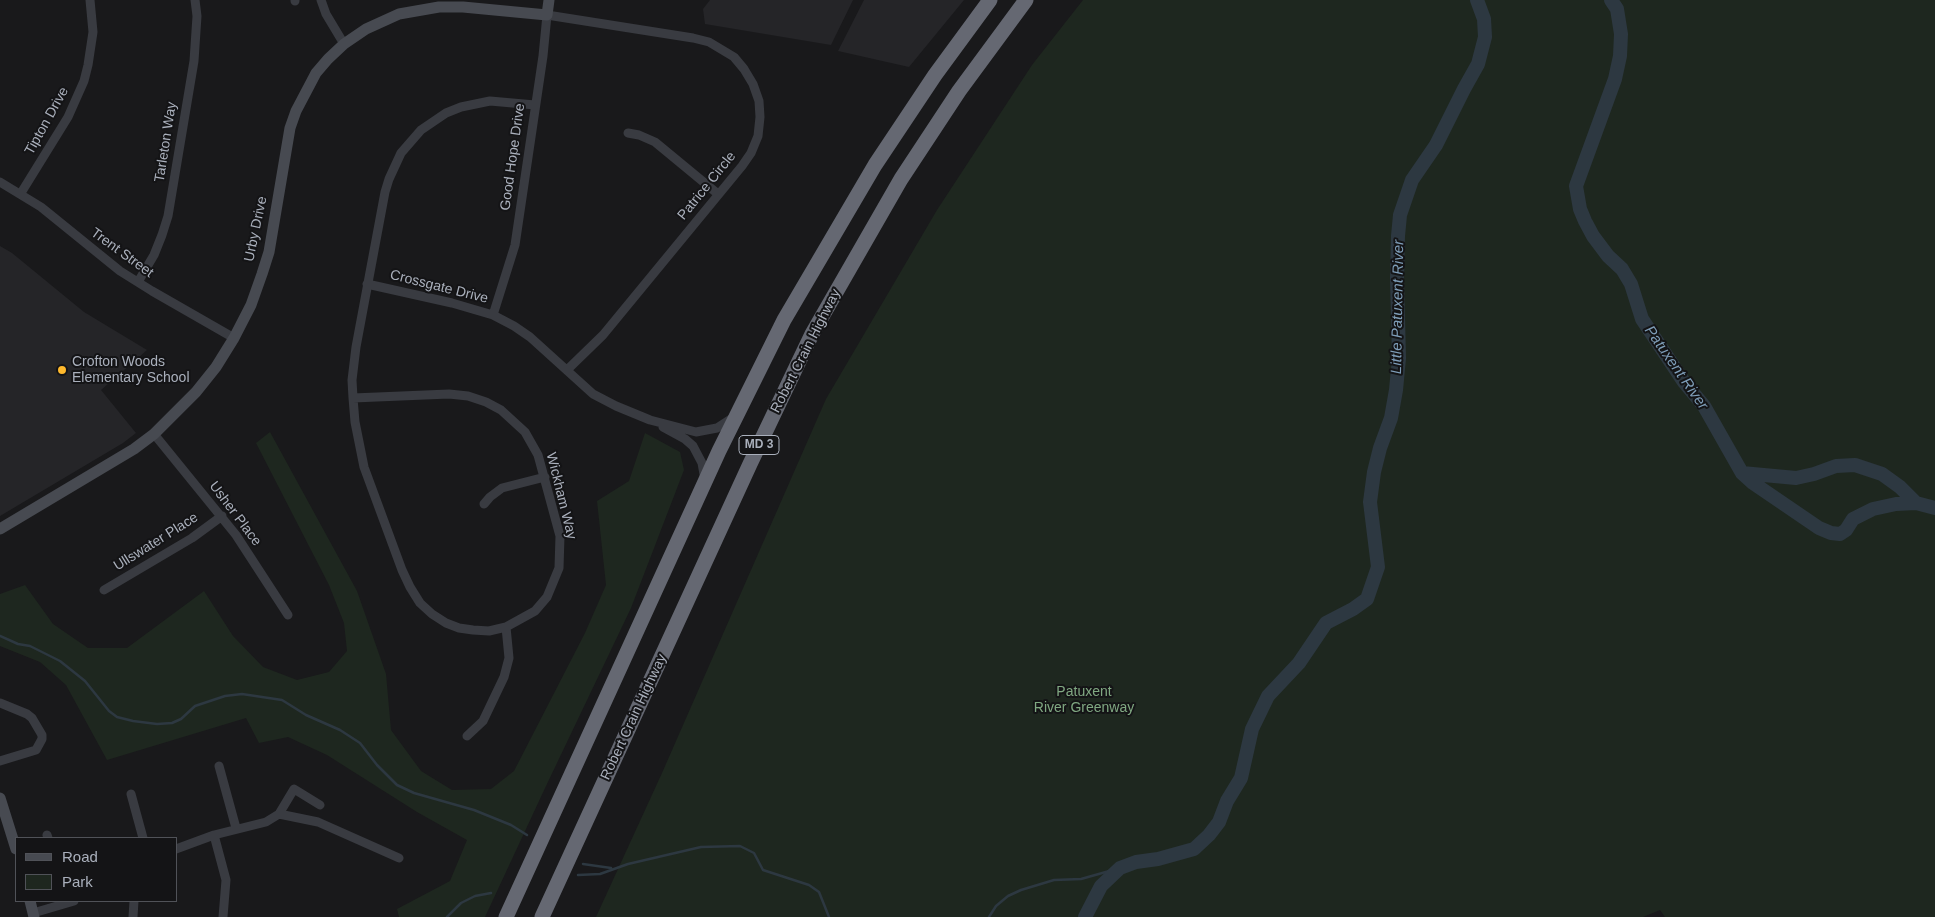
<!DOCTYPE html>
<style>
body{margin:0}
#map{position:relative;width:1935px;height:917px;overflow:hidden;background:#19191b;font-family:Arial,sans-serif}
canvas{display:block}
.legend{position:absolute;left:15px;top:837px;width:162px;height:65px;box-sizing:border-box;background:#141416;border:1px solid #505258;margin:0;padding:6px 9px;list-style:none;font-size:15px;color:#aab0bc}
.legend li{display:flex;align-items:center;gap:10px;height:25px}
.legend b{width:25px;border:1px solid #505258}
</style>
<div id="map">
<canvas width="1935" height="917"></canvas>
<ul class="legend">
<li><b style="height:6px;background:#474a51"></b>Road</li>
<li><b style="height:14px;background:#1e271f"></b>Park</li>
</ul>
</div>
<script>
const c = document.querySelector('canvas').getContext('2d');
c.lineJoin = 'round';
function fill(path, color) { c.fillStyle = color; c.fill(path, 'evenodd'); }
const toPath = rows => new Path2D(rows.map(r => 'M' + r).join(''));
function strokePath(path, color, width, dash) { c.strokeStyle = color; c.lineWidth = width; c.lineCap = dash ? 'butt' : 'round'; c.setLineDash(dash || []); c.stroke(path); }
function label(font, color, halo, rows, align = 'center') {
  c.font = font + ' Arial,sans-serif'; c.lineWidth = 4; c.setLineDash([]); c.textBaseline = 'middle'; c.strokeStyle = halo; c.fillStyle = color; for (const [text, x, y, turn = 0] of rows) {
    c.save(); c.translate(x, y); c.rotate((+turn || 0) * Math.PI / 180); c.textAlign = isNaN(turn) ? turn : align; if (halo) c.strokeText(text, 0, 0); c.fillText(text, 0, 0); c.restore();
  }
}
const built = toPath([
 [710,0,853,0,831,45,705,24,703,9],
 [864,0,964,0,909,67,838,51],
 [0,246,12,253,84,312,147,350,101,390,136,433,123,443,0,516]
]);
const green = toPath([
 [1083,0,1935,0,1935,917,1665,917,1660,910,1643,917,596,917,662,773,826,399,937,210,1032,65],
 [270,432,357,591,386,674,391,730,421,771,452,790,491,789,514,771,585,633,606,585,597,501,629,481,645,433,680,452,684,470,631,608,546,786,485,917,399,917,397,909,450,881,467,840,417,812,327,755,288,737,259,743,246,718,107,760,66,685,40,662,0,646,0,594,25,585,53,624,88,648,127,648,204,591,233,636,263,667,297,680,329,672,347,651,344,623,329,585,256,443]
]);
const stream = toPath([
 [0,636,18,644,30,646,60,661,85,681,109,711,117,717,133,721,157,724,172,723,181,719,195,706,225,696,242,694,282,700,306,715,340,730,360,743,377,765,397,785,414,793,474,810,511,825,527,835],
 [583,864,611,868],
 [578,875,600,874,628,864,701,847,740,846,754,853,763,870,809,885,819,892,829,917],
 [447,917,461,903,475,896,491,893],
 [989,917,996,906,1008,896,1021,890,1054,880,1081,879,1120,868]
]);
const river = toPath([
 [1611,0,1617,9,1621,34,1620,56,1615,79,1576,186,1580,209,1585,221,1593,236,1608,256,1622,269,1631,284,1642,319,1684,382,1704,406,1742,473,1753,483,1819,528,1831,533,1840,534,1846,530,1853,519,1873,509,1896,504,1916,503,1935,508],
 [1742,473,1796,478,1814,474,1836,466,1855,465,1882,474,1900,487,1916,503],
 [1085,917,1101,886,1120,868,1136,862,1158,859,1194,849,1209,835,1219,822,1227,801,1241,778,1252,729,1268,696,1299,663,1326,623,1353,609,1367,599,1378,567,1370,502,1374,472,1380,448,1391,418,1396,390,1399,358,1397,278,1398,236,1400,215,1412,180,1436,145,1464,89,1478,64,1485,37,1484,19,1477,0]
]);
const street = toPath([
 [295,0,295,1],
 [321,0,326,14,344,44],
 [628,133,639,135,655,142,718,194],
 [0,182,41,207,120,271,152,291,234,338],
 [21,193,68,117,84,81,88,65,93,32,90,0],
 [138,282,154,255,162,235,168,216,194,61,197,16,195,0],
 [367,284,452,303,493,315,514,326,530,337,593,394,616,406,650,420,696,432,717,428,734,417],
 [493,315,515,245,543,56,547,15,693,38,709,42,734,57,744,69,753,84,759,101,760,117,758,136,751,153,742,166,603,335,567,370],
 [353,398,355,422,364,467,402,570,410,587,420,603,432,614,446,623,459,628,473,630,489,631,506,627,535,611,547,597,559,568,560,536,538,455,525,432,501,410,486,402,468,396,449,394,353,398,352,380,356,347,385,192,389,179,401,153,421,130,446,113,461,107,490,101,535,105],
 [663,427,685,439,693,446,702,463,705,480],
 [154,434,236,535,288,615],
 [484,504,490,497,502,488,545,477],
 [104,590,192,538,222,516],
 [0,703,27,714,32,718,42,735,42,739,36,750,0,761],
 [467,736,483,721,504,677,509,658,506,627],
 [219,766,236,828],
 [131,794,143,838],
 [279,814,294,789,320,805],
 [47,835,48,838],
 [214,835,226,880,223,917],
 [176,849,214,835,266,822,279,814,318,822,399,858],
 [33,913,74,901],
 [133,917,134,901]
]);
const secondary = toPath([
 [0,529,134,449,154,434,196,392,216,367,234,338,251,305,262,274,269,252,290,128,296,111,316,73,328,59,344,44,366,29,399,14,439,7,463,7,547,15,549,0],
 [0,798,16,849],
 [30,901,34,917]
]);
const highway = toPath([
 [506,917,719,451,784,320,875,165,935,75,990,0],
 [542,917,750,464,812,334,901,179,959,91,1026,0]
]);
const markers = [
 [62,370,5,"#ffb92d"]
];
const shields = [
 [759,445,40]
];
const shieldNames = [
 ["MD 3",759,445]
];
const streetNames = [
 ["Tipton Drive",47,121,-61],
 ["Tarleton Way",166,142,-81],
 ["Good Hope Drive",513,157,-82],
 ["Patrice Circle",707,186,-51],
 ["Urby Drive",256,229,-78],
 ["Trent Street",122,253,36],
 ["Crossgate Drive",439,287,14],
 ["Robert Crain Highway",806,351,-63],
 ["Wickham Way",561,496,76],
 ["Usher Place",235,514,53],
 ["Ullswater Place",156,542,-32],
 ["Robert Crain Highway",634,717,-65]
];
const poiNames = [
 ["Crofton Woods",72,362],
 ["Elementary School",72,378]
];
const parkNames = [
 ["Patuxent",1084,692],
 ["River Greenway",1084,708]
];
const waterNames = [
 ["Little Patuxent River",1398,307,-89],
 ["Patuxent River",1676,368,55]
];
fill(built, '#252528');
fill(green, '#1e271f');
strokePath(stream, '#2d3841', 2.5);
strokePath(river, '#2d3841', 14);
strokePath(street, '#393b41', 9);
strokePath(secondary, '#474a51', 11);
strokePath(highway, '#656872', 15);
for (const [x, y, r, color] of markers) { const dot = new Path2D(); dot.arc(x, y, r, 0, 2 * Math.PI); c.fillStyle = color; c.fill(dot); strokePath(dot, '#141416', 2); }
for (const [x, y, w] of shields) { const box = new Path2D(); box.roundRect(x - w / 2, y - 9.5, w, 19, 4); c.fillStyle = '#141416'; c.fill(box); strokePath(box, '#aab0bc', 1); }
label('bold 12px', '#aab0bc', null, shieldNames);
label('14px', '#aab0bc', '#141416', streetNames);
label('14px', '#aab0bc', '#141416', poiNames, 'left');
label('14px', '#80a882', '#141416', parkNames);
label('italic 15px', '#7f9eb9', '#141416', waterNames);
</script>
